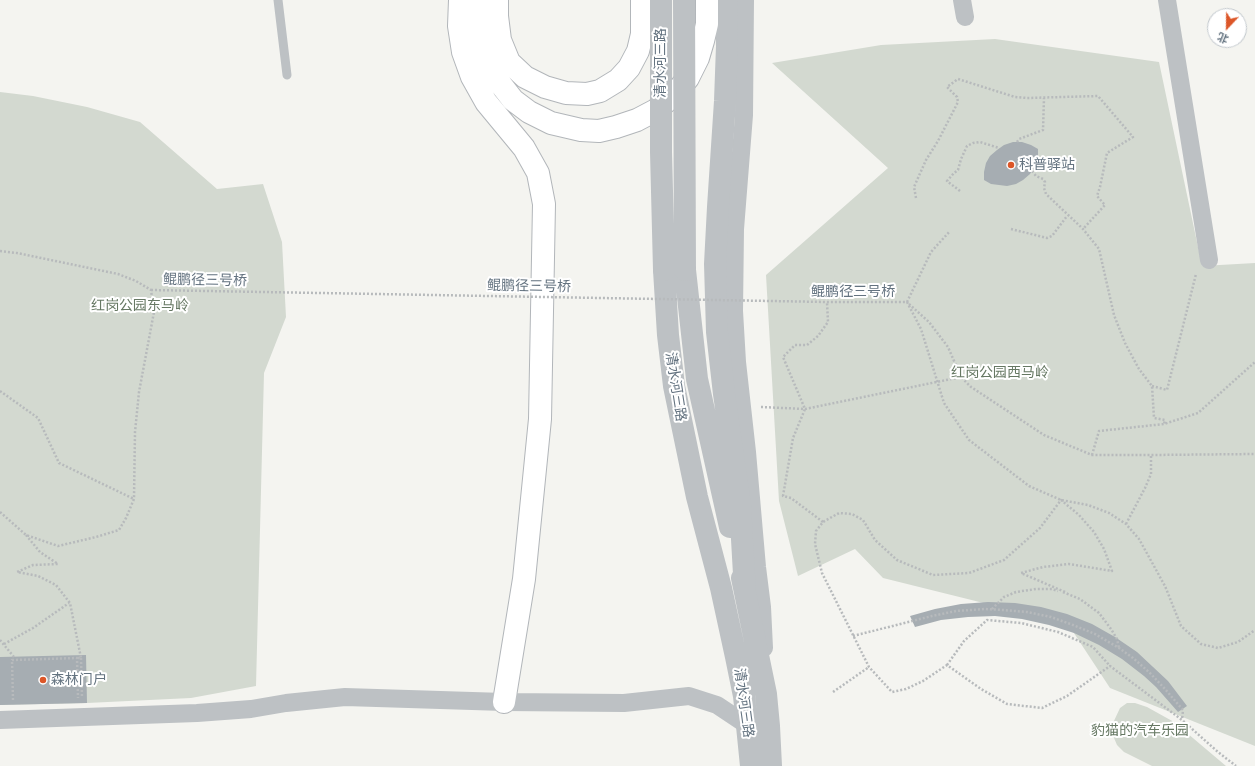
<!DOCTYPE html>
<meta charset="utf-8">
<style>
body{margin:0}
#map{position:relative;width:1255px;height:766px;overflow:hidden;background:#f4f4f0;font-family:Poppins,"Noto Sans SC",sans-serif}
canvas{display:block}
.north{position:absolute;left:1207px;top:8px;width:40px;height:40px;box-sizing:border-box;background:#fff;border:1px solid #c1c7cc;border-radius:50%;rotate:202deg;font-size:11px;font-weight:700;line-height:16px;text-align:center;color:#647380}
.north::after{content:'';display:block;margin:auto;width:14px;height:18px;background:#dc5628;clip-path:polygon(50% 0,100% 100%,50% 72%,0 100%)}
</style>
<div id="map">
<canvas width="1255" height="766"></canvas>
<div class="north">北</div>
</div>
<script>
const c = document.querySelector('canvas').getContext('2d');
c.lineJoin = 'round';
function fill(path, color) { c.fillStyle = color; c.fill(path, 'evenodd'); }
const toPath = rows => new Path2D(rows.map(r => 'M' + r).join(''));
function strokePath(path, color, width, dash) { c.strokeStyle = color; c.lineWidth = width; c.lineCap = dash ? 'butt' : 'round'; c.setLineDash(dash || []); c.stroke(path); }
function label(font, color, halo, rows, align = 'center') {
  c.font = font + ' Poppins,"Noto Sans SC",sans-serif'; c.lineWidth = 4; c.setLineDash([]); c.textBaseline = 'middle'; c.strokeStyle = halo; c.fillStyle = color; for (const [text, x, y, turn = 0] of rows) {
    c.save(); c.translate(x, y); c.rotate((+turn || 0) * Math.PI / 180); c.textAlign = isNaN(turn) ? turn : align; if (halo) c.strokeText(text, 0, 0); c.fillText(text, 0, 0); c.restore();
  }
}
const green = toPath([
 [995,39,1159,62,1202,266,1255,263,1255,746,1110,688,1068,624,883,578,855,549,798,576,779,501,766,275,888,168,772,63,881,45],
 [0,92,33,96,87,107,140,122,217,189,263,184,282,242,286,317,264,373,256,686,191,698,87,703,0,705],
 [1127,703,1135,703,1147,707,1174,722,1226,766,1152,766,1124,752,1117,745,1114,738,1113,723,1120,708]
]);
const building = toPath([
 [1013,142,1022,142,1031,145,1038,149,1038,158,1035,166,1030,174,1023,180,1016,184,1007,186,991,184,984,180,984,172,986,163,990,156,997,150,1004,145],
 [988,602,1015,603,1041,607,1067,614,1092,624,1115,637,1137,652,1168,681,1187,706,1178,712,1156,687,1144,676,1122,659,1099,645,1074,633,1049,625,1022,619,995,616,968,617,941,620,915,627,910,616,935,609,961,604],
 [86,655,87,703,0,705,0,657]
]);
const path = toPath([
 [1017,142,1019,139,1043,130,1044,98],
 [1032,171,1036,176,1043,179,1045,182,1044,188,1046,194,1083,229,1099,249,1114,315,1125,343,1139,369,1152,386,1154,418,1165,420,1164,424],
 [960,191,947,181,954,173,958,170,961,159,967,146,973,143,980,142,999,148],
 [916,198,914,187,926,160,938,141,958,102,957,97,947,87,958,79,1015,97,1027,98,1098,96,1133,137,1107,153,1100,187,1097,196,1105,205,1083,229],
 [1011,229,1047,238,1052,236,1067,216],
 [0,251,17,253,118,274,136,281,151,290,154,312,139,392,135,432,134,499,126,518,119,530,96,537,58,546,26,535,0,512],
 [907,302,921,329,944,403,969,440,1029,486,1061,500,1088,505,1109,513,1126,524,1139,539,1165,586,1181,626,1201,644,1218,648,1238,642,1255,630],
 [907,302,931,252,950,231],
 [909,304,929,322,948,347,961,377,971,387,1044,435,1092,455,1151,455,1255,454],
 [1152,386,1167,390,1196,274],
 [0,391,38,418,59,463,134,499],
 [761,407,805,409,961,377],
 [1092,455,1099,431,1164,424,1198,413,1255,362],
 [823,522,791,498,783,496,793,438,805,409,783,357,795,345,807,345,818,336,828,322,827,302],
 [1126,524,1145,488,1151,474,1151,455],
 [26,535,40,552,58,564,33,565,17,572,38,576,56,585,70,603,81,658,77,658],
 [1063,592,1080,599,1099,613,1111,629,1117,639,1119,648],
 [1065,592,1021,573,1043,567,1069,564,1112,571,1104,549,1094,532,1079,515,1061,500,1040,528,1004,560,969,573,933,575,897,560,875,540,863,520,852,514,839,513,823,522,816,531,815,544,822,573,869,667,892,692,906,689,923,681,947,665,981,689,1007,704,1042,708,1067,696,1110,666,1182,720,1218,752,1236,766],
 [992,609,1004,597,1016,592,1036,589,1052,589,1058,591],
 [853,636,932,616,956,611,985,609,1003,610,1027,612,1051,617,1073,625,1095,634,1119,648,1133,658,1150,673,1165,689,1183,710,1182,720],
 [0,640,14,657],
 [4,644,33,628,69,603],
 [81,658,82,698],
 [947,665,964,641,987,620,1021,623,1058,632,1093,647,1110,666],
 [833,692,869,667],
 [13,700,12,660,77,658,78,698]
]);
const service = toPath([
 [278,0,287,75]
]);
const minor = toPath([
 [745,0,744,115,735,229,734,311,737,362,747,452,757,567,762,607,764,648],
 [962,0,965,17],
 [1167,0,1209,260],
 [0,720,197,713,251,709,286,703,345,697,504,702,624,703,689,696,717,705,747,725,757,725]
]);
const tertiary = toPath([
 [726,0,727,46,725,101,718,207,715,264,717,332,724,394,740,504,745,592],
 [664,270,668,335,674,386,697,497,721,588,736,657,744,696,751,766],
 [685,270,697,379,730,527],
 [742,578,766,694,769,726,771,766]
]);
const secondary = toPath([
 [460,0,459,26,463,52,472,77,486,102,524,148,538,173,544,204,540,419,524,579,504,702],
 [480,0,479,16,482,42,489,64,499,82,513,100,529,112,551,123,581,130,599,131,616,127,637,120,656,110,674,95,688,78,698,58,703,41,707,24,707,0],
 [497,0,497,16,500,40,509,62,525,77,545,87,566,93,587,94,600,91,618,80,629,68,638,51,642,34,642,0]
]);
const pathBridge = toPath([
 [151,290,827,302,907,302]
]);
const tertiaryBridge = toPath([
 [661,0,661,152,664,270],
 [684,0,685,270]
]);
const markers = [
 [1011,165,4,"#dc5628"],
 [43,680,4,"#dc5628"]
];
const streetNames = [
 ["清水河三路",661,63,-90],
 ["鲲鹏径三号桥",205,281,1],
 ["鲲鹏径三号桥",529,287,1],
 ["鲲鹏径三号桥",853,292],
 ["清水河三路",675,387,81],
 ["清水河三路",743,703,82]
];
const poiNames = [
 ["科普驿站",1019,165],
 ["森林门户",51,680]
];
const parkNames = [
 ["红岗公园东马岭",140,306],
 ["红岗公园西马岭",1000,373],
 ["豹猫的汽车乐园",1140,731]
];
fill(green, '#d3d9d0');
fill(building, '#a6adb2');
strokePath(secondary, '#b2b6ba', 24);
strokePath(path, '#b7babc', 2.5, [2, 2]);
strokePath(service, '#bdc1c4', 9);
strokePath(minor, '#bdc1c4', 18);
strokePath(tertiary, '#bdc1c4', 22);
strokePath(secondary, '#fff', 22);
strokePath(pathBridge, '#b7babc', 2.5, [2, 2]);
strokePath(tertiaryBridge, '#bdc1c4', 22);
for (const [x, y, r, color] of markers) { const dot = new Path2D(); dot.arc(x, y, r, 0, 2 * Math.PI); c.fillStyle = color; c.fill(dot); strokePath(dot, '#fff', 1.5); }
label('14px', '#647380', '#fff', streetNames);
label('14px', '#647380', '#fff', poiNames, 'left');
label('14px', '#667863', '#fff', parkNames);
</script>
